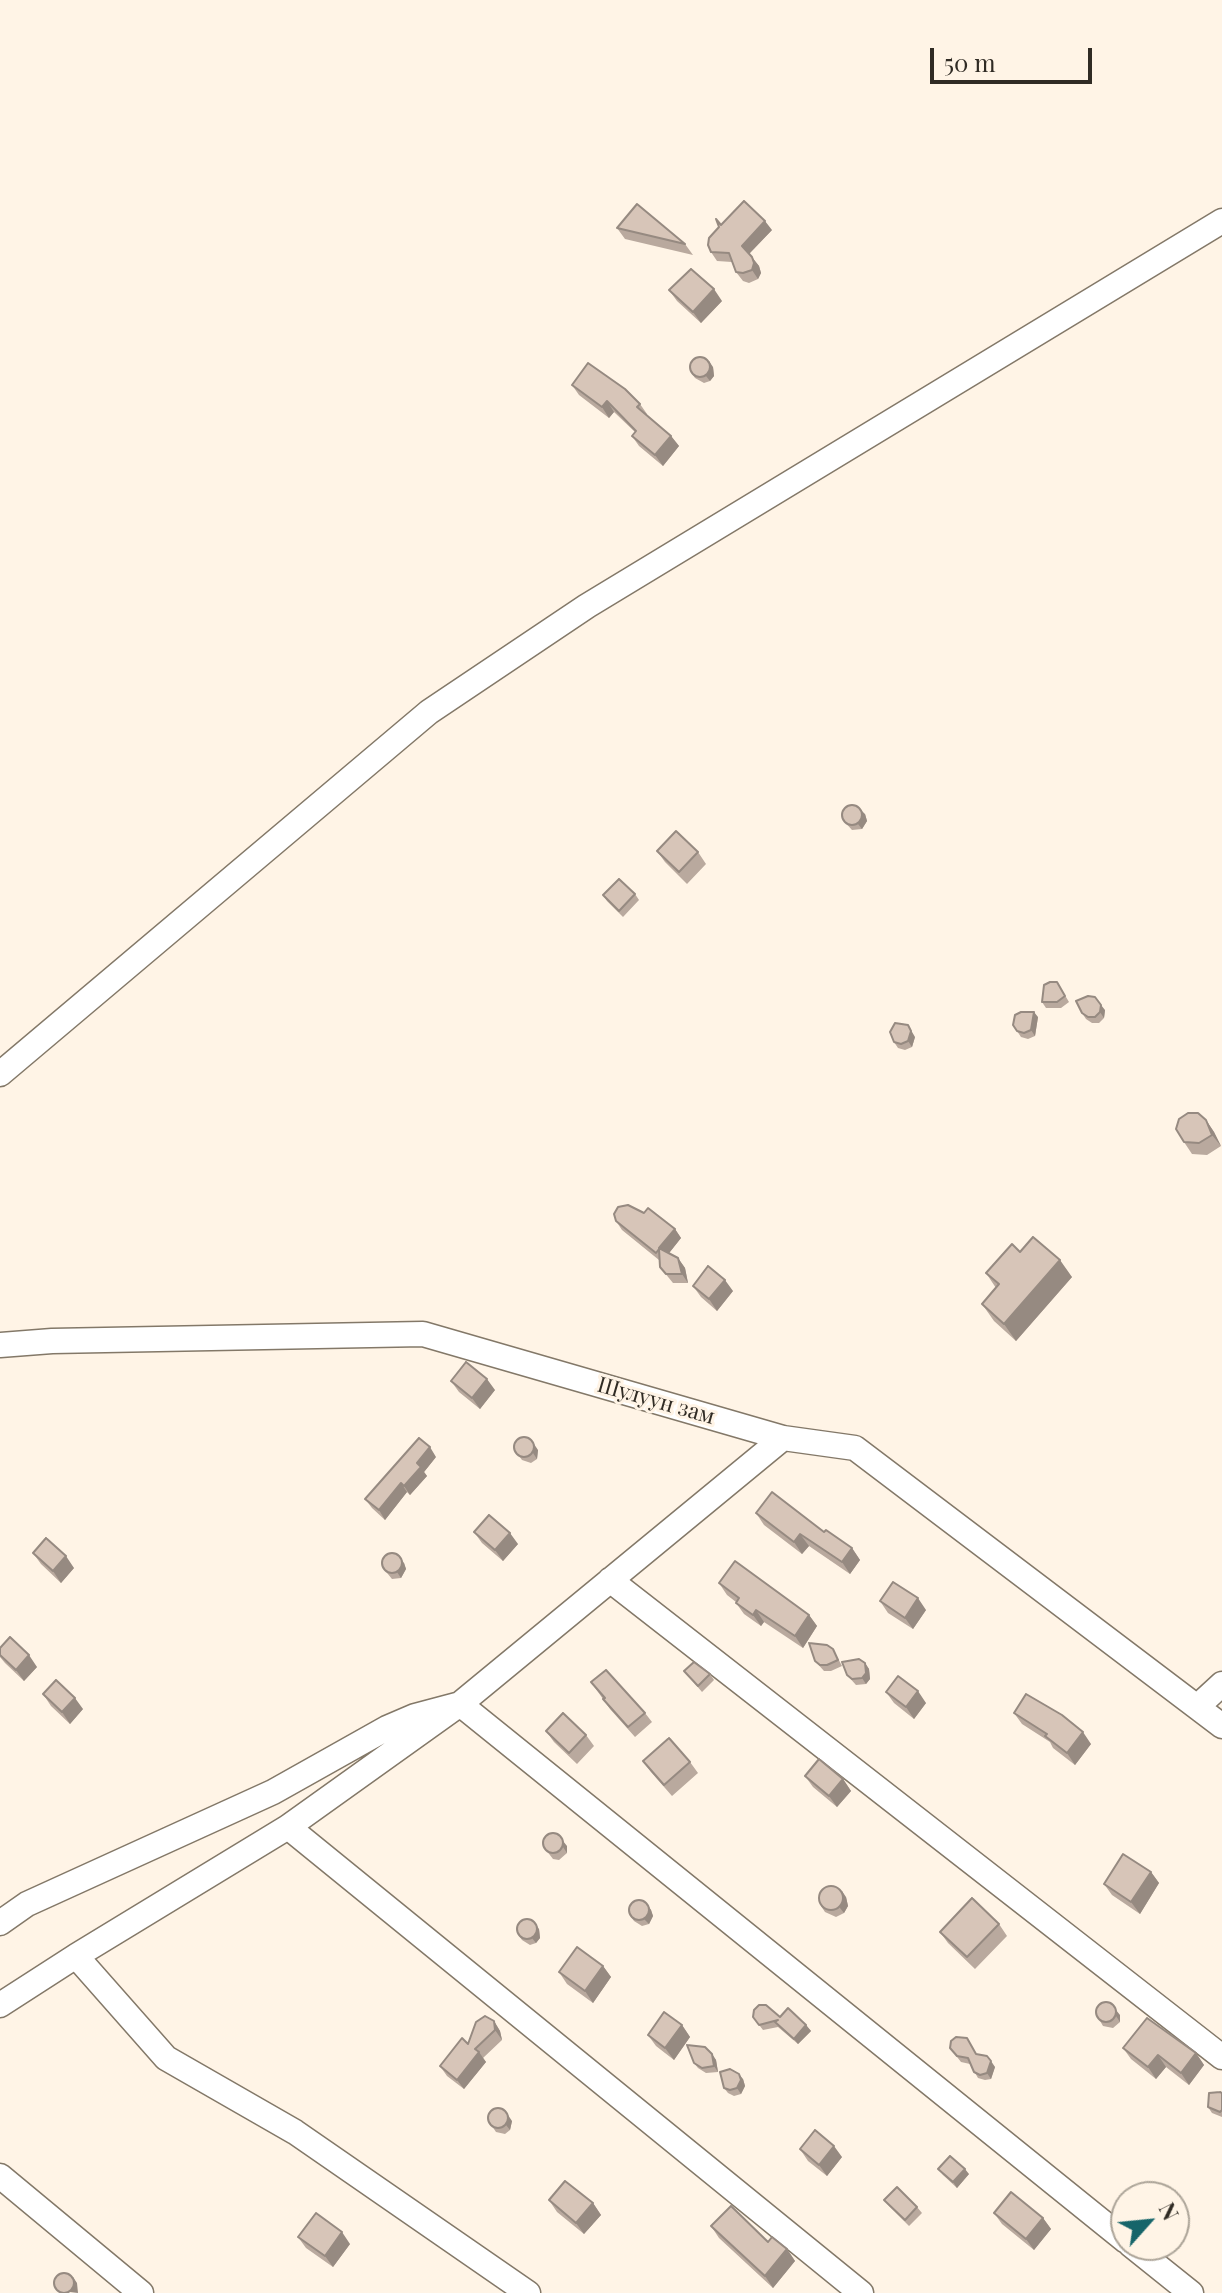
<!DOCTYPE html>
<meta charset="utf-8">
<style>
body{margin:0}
#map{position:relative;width:1222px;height:2293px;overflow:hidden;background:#fff4e6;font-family:"Playfair Display",serif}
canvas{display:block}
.north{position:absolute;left:1110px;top:2181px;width:80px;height:80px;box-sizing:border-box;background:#fff4e6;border:2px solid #aca498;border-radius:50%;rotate:63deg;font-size:22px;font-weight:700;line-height:32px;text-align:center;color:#302b24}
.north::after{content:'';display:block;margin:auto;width:28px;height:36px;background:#16656a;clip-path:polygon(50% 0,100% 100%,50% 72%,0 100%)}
.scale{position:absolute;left:930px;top:48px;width:162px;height:36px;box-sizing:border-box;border:4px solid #302b24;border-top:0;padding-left:10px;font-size:24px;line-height:28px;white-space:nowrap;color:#302b24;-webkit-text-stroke:6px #fff4e6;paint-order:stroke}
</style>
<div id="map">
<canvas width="1222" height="2293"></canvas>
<div class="north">N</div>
<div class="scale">50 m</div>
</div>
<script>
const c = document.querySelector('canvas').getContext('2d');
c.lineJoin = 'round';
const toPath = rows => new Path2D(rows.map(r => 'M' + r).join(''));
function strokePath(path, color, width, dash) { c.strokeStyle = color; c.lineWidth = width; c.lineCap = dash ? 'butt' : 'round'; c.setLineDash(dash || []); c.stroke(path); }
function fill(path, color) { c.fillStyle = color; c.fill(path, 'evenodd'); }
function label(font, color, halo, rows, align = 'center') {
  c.font = font + ' "Playfair Display",serif'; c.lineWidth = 6; c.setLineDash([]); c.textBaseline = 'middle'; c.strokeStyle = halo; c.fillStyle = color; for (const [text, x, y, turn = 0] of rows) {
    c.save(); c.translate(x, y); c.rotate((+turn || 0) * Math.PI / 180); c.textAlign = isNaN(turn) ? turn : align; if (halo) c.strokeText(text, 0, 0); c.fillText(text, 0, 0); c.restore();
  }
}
const minor = toPath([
 [0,1074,429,712,587,606,1222,221],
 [0,1345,52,1341,423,1334,783,1438,855,1448,1222,1726],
 [610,1580,1222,2057],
 [1197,1707,1222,1684],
 [288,1827,861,2293],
 [0,1923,27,1904,273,1792,387,1728,415,1716,460,1704,1126,2241],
 [76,1956,166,2058,295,2132,528,2293],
 [0,2005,76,1956,288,1827,460,1704,783,1438],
 [0,2176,141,2293],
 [1131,2245,1191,2293]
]);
const wall = toPath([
 [721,225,772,230,749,254,759,266,761,273,758,279,749,283,743,281,736,272,732,262,717,261,711,252],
 [617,228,685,244,693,255,625,239],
 [669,290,722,301,701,323,677,301],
 [713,367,714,376,710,381,704,383,695,378,691,372],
 [572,385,640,404,647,414,647,415,671,436,679,446,663,466,639,446,632,436,635,432,614,412,609,418,579,395],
 [865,814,867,821,862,829,852,830,843,820],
 [657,851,698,852,706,864,687,884,665,862],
 [635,894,639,900,623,917,607,901,603,895],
 [1057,982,1069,1002,1061,1008,1046,1008,1042,1002],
 [1105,1010,1104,1018,1099,1023,1092,1023,1086,1019,1082,1013],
 [1038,1017,1035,1036,1028,1039,1021,1037,1013,1025],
 [915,1037,912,1047,905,1050,898,1048,894,1042],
 [1206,1120,1214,1132,1221,1146,1207,1155,1192,1154,1184,1142],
 [616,1221,675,1229,681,1238,669,1253,678,1258,685,1268,688,1283,673,1283,660,1267,659,1260,622,1230],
 [1020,1252,1072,1277,1016,1341,994,1321,982,1304,996,1288,986,1273],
 [693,1286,733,1291,717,1311,701,1297],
 [451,1381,495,1390,480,1409,459,1392],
 [514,1449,538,1450,537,1459,531,1463,522,1460],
 [436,1457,424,1472,427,1476,410,1495,407,1492,385,1520,372,1508,365,1499],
 [756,1513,824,1532,852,1548,860,1560,850,1574,809,1546,802,1554,764,1525],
 [474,1532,518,1544,503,1561,482,1543],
 [33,1553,74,1568,61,1583,41,1564],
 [404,1563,406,1569,401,1578,392,1579,383,1568],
 [719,1583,809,1615,817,1626,803,1648,764,1622,761,1626,744,1614,736,1603,736,1602,727,1595],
 [880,1601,926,1610,913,1629,888,1613],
 [0,1648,37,1667,24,1681,5,1663,0,1657],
 [833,1649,842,1666,831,1671,824,1671,815,1661],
 [865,1663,869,1669,870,1679,866,1684,856,1685,847,1675],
 [684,1671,710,1674,714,1680,702,1692],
 [591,1682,645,1713,652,1722,635,1737,610,1709],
 [886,1692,926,1703,914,1719,894,1703],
 [43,1694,83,1709,70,1724,51,1706],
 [1014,1713,1091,1744,1075,1765,1053,1748,1050,1742,1022,1724],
 [546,1731,586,1735,594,1746,577,1764,554,1742],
 [643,1761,690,1762,698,1773,672,1796,651,1772],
 [805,1776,843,1779,851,1791,837,1807,813,1787],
 [543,1846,567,1846,567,1853,559,1860,553,1859],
 [1151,1872,1159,1883,1140,1914,1112,1895,1104,1884],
 [846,1897,848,1906,844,1913,836,1917,825,1912,821,1906],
 [647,1904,651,1910,653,1916,649,1924,642,1926,634,1921,630,1915],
 [999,1924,1007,1936,975,1969,948,1943,940,1932],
 [539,1929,540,1938,536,1943,530,1945,522,1940,518,1934],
 [603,1966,611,1977,593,2003,567,1984,559,1972],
 [1096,2014,1120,2015,1120,2022,1113,2028,1103,2026],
 [753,2017,780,2017,806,2025,811,2031,798,2044,778,2027,763,2030],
 [494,2021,500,2031,502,2040,483,2058,486,2062,464,2089,447,2076,440,2066,468,2044],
 [682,2025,690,2037,674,2060,656,2046,648,2035],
 [950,2048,976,2054,995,2067,991,2079,985,2080,978,2078,970,2064,961,2062],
 [1123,2048,1196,2053,1204,2065,1189,2085,1166,2067,1156,2079,1131,2059],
 [712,2054,716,2060,718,2072,706,2073,698,2068,694,2063],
 [743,2079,745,2086,741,2094,734,2096,728,2093,724,2088],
 [1222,2093,1222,2117,1212,2113,1208,2107],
 [488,2120,512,2121,510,2130,505,2134,496,2132],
 [800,2149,842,2157,827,2176,808,2161],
 [938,2169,969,2174,957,2188,943,2175],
 [549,2200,593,2203,601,2215,584,2234,557,2212],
 [884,2200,917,2207,922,2213,909,2226,889,2206],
 [994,2213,1043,2218,1051,2229,1034,2250,1002,2224],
 [711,2226,768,2242,787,2249,795,2261,773,2288,719,2238],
 [298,2237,350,2244,333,2267,306,2248]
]);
const shadedWall = toPath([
 [765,221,772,230,748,255,742,246],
 [752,257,759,266,761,273,758,279,752,270],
 [714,289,722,301,701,323,693,312],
 [709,361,713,367,714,376,710,381,706,376],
 [607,401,614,412,609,418,602,407],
 [671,436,679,446,663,466,655,455],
 [860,809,865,814,867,821,862,829,858,824],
 [1101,1005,1105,1010,1104,1018,1100,1012],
 [1034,1012,1038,1017,1035,1036,1031,1030],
 [908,1025,915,1037,912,1047,908,1041],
 [1206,1120,1214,1132,1221,1146,1212,1135],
 [675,1229,681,1238,666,1257,659,1248],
 [678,1258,685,1268,688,1283,682,1274],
 [1060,1260,1072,1277,1016,1341,1004,1324],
 [725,1280,733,1291,717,1311,709,1299],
 [487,1379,495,1390,480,1409,472,1398],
 [534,1444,538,1450,537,1459,533,1453],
 [430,1447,436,1457,424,1472,427,1476,410,1495,404,1486,417,1463],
 [401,1483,407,1492,385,1520,379,1510],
 [510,1533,518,1544,503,1561,495,1550],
 [800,1534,809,1546,802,1554,794,1542],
 [852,1548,860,1560,850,1574,842,1562],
 [66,1556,74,1568,61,1583,53,1571],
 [400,1557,404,1563,406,1569,401,1578,397,1572],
 [918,1598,926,1610,913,1629,905,1618],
 [756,1610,764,1622,761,1626,753,1615],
 [809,1615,817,1626,803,1648,795,1636],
 [29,1655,37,1667,24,1681,16,1670],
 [865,1663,869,1669,870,1679,866,1684,862,1678],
 [918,1691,926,1703,914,1719,906,1707],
 [75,1698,83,1709,70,1724,62,1712],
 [1083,1732,1091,1744,1075,1765,1067,1753],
 [843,1779,851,1791,837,1807,829,1796],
 [563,1841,567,1846,567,1853,563,1847],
 [1151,1872,1159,1883,1140,1914,1131,1902],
 [842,1891,846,1897,848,1906,844,1913,840,1908],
 [647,1904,651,1910,653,1916,649,1924,644,1919],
 [535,1923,539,1929,540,1938,536,1943,532,1938],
 [603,1966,611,1977,593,2003,585,1991],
 [1116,2010,1120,2015,1120,2022,1116,2016],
 [494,2021,500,2031,502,2040,495,2030],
 [682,2025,690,2037,674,2060,665,2048],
 [806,2025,811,2031,798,2044,794,2039],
 [479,2052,486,2062,464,2089,457,2080],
 [1196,2053,1204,2065,1189,2085,1181,2073],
 [712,2054,716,2060,718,2072,714,2066],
 [1158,2055,1166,2067,1156,2079,1148,2067],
 [991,2061,995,2067,991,2079,987,2073],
 [739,2074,743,2079,745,2086,741,2094,737,2088],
 [508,2115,512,2121,510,2130,506,2125],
 [834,2146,842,2157,827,2176,819,2165],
 [965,2169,969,2174,957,2188,953,2182],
 [593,2203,601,2215,584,2234,576,2223],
 [1043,2218,1051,2229,1034,2250,1026,2239],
 [342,2232,350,2244,333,2267,325,2256],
 [787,2249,795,2261,773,2288,765,2276],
 [73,2277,77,2283,78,2293,70,2292]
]);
const building = toPath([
 [744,201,765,221,742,246,752,257,754,263,752,270,743,273,736,272,729,253,711,252,708,245,709,238,719,227,716,219,721,225,744,201],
 [637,204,685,244,617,228,637,204],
 [691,269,714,289,693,312,669,290,691,269],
 '690 367a10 10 0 1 1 20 0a10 10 0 1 1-20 0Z',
 [588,363,625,389,640,404,637,407,671,436,655,455,632,436,636,431,607,401,602,407,572,385,588,363],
 '842 815a10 10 0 1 1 20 0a10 10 0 1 1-20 0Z',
 [676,831,698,852,679,872,657,851,676,831],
 [619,879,635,894,619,911,603,895,619,879],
 [1050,982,1057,982,1065,996,1057,1002,1042,1002,1044,985,1050,982],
 [1088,996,1095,997,1101,1005,1100,1012,1095,1017,1088,1017,1082,1013,1076,1001,1088,996],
 [1021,1012,1034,1012,1031,1030,1024,1033,1017,1031,1013,1025,1015,1015,1021,1012],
 [895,1023,908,1025,911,1031,908,1041,901,1044,894,1042,890,1032,895,1023],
 [1188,1113,1198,1113,1206,1120,1212,1135,1199,1143,1184,1142,1176,1129,1179,1119,1188,1113],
 [628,1205,644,1213,648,1208,675,1229,659,1248,678,1258,682,1274,666,1274,660,1267,659,1249,656,1253,616,1221,614,1214,618,1207,628,1205],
 [1033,1237,1060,1260,1004,1324,982,1304,999,1284,986,1273,1012,1244,1020,1252,1033,1237],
 [708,1266,725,1280,709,1299,693,1286,708,1266],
 [466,1362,487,1379,472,1398,451,1381,466,1362],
 '514 1447a10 10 0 1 1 20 0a10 10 0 1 1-20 0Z',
 [419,1438,430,1447,417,1463,421,1467,404,1486,401,1483,379,1510,365,1499,419,1438],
 [772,1492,824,1532,826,1530,852,1548,842,1562,800,1534,794,1542,756,1513,772,1492],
 [489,1515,510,1533,495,1550,474,1532,489,1515],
 [46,1538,66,1556,53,1571,33,1553,46,1538],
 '382 1563a10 10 0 1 1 20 0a10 10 0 1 1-20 0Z',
 [735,1561,809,1615,795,1636,756,1610,753,1615,736,1603,739,1598,719,1583,735,1561],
 [893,1582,918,1598,905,1618,880,1601,893,1582],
 [10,1637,29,1655,16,1670,0,1655,0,1648,10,1637],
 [809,1643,827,1645,833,1649,838,1660,827,1665,820,1665,815,1661,809,1643],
 [859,1659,865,1663,866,1673,862,1678,852,1679,847,1675,842,1662,859,1659],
 [694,1662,710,1674,698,1686,684,1671,694,1662],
 [606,1670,645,1713,628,1727,603,1699,605,1698,591,1682,606,1670],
 [898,1676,918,1691,906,1707,886,1692,898,1676],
 [56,1680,75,1698,62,1712,43,1694,56,1680],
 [1026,1694,1062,1715,1083,1732,1067,1753,1045,1736,1047,1734,1014,1713,1026,1694],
 [563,1713,586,1735,569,1753,546,1731,563,1713],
 [669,1738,690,1762,664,1785,643,1761,669,1738],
 [819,1759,843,1779,829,1796,805,1776,819,1759],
 '543 1843a10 10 0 1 1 20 0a10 10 0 1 1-20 0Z',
 [1123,1854,1151,1872,1131,1902,1104,1884,1123,1854],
 '819 1898a12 12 0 1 1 24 0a12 12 0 1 1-24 0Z',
 [972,1898,999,1924,967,1957,940,1932,972,1898],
 '629 1910a10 10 0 1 1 20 0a10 10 0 1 1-20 0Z',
 '517 1929a10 10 0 1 1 20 0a10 10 0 1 1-20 0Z',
 [577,1947,603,1966,585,1991,559,1972,577,1947],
 '1096 2012a10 10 0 1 1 20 0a10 10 0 1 1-20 0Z',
 [759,2005,766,2005,780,2017,788,2008,806,2025,794,2039,775,2022,778,2020,759,2025,753,2017,754,2010,759,2005],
 [664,2012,682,2025,665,2048,648,2035,664,2012],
 [485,2016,494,2021,495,2030,475,2049,479,2052,457,2080,440,2066,462,2038,468,2044,476,2022,485,2016],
 [1147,2018,1196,2053,1181,2073,1158,2055,1148,2067,1123,2048,1147,2018],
 [956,2037,967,2038,976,2054,987,2056,991,2061,987,2073,980,2075,974,2072,968,2058,957,2056,950,2048,951,2041,956,2037],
 [687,2045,705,2047,712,2054,714,2066,702,2068,694,2063,687,2045],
 [730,2069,739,2074,741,2080,737,2088,730,2090,724,2088,720,2072,730,2069],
 [1220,2092,1222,2093,1222,2110,1220,2112,1208,2107,1209,2093,1220,2092],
 '488 2118a10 10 0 1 1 20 0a10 10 0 1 1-20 0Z',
 [815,2130,834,2146,819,2165,800,2149,815,2130],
 [950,2156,965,2169,953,2182,938,2169,950,2156],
 [565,2181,593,2203,576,2223,549,2200,565,2181],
 [897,2187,917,2207,905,2220,884,2200,897,2187],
 [1011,2192,1043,2218,1026,2239,994,2213,1011,2192],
 [731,2206,768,2242,772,2237,787,2249,765,2276,711,2226,731,2206],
 [316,2213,342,2232,325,2256,298,2237,316,2213],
 '54 2283a10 10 0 1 1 20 0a10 10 0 1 1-20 0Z'
]);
const streetNames = [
 ["Шулуун зам",656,1401,16]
];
strokePath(minor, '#837868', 27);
strokePath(minor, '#fff', 24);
fill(wall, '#b9a99e');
fill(shadedWall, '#968a81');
fill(building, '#d7c5b8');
strokePath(building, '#968a81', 2);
label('22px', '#302b24', '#fff4e6', streetNames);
</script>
